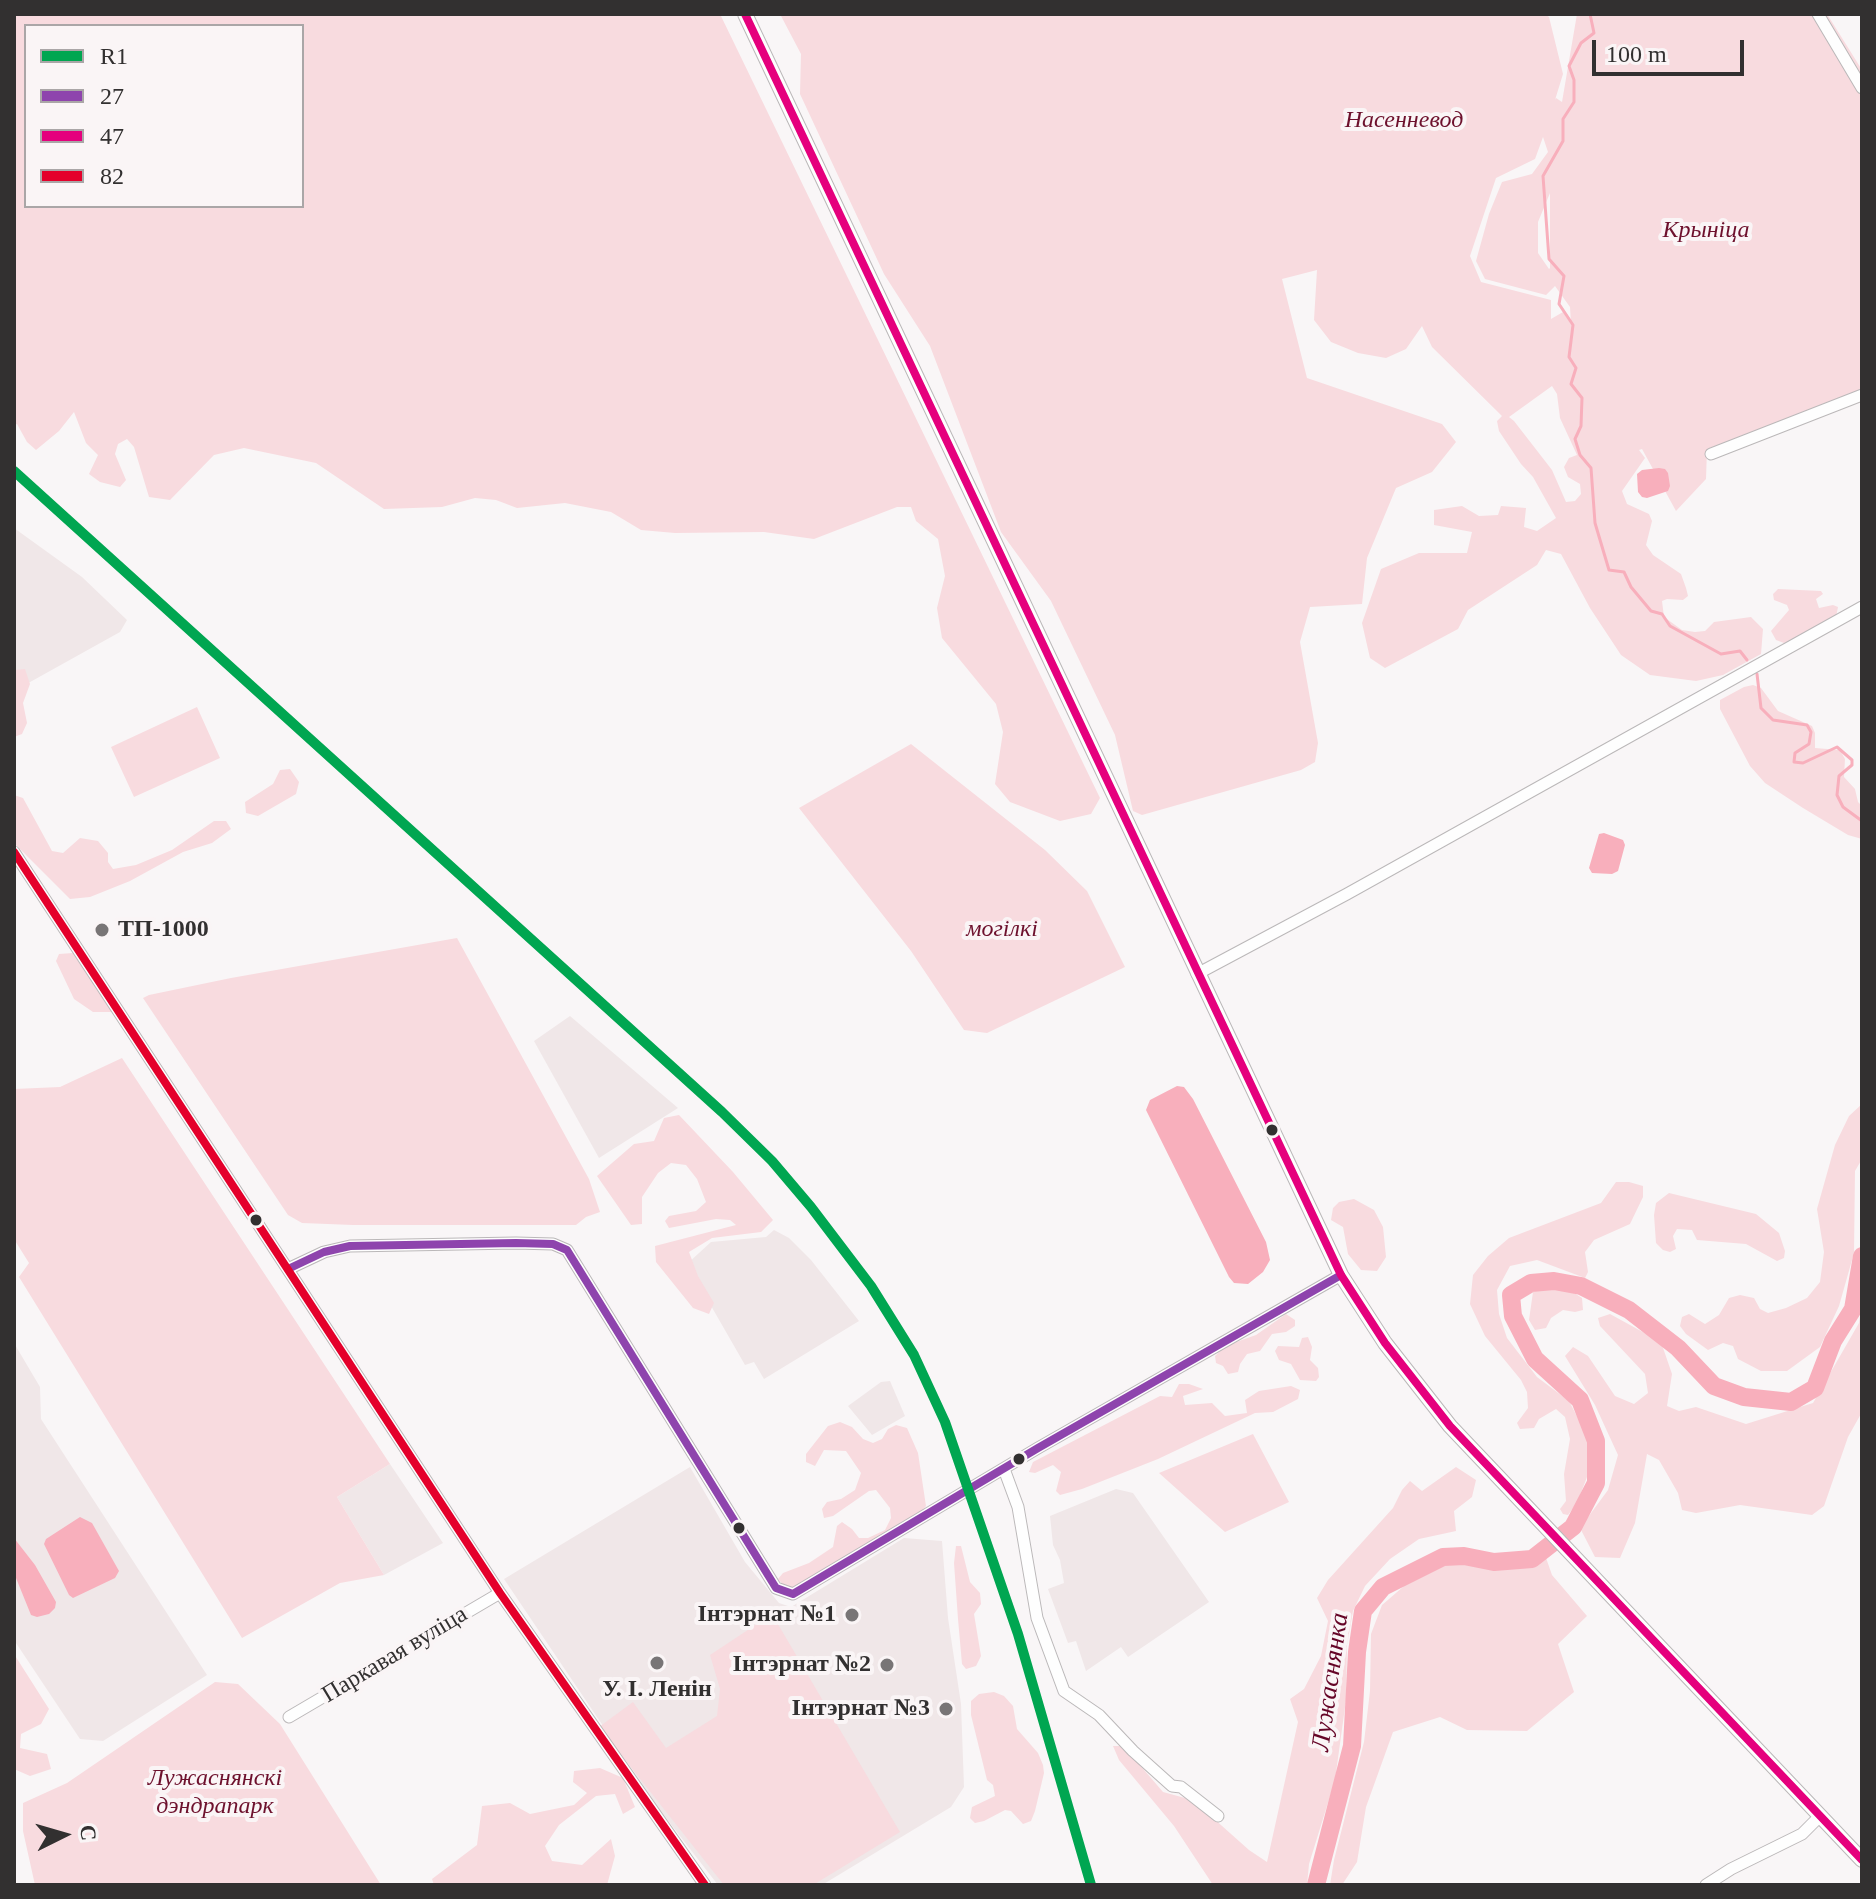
<!DOCTYPE html>
<meta charset="utf-8">
<style>
body{margin:0}
#map{position:relative;width:1876px;height:1899px;overflow:hidden;background:#f9f6f7;font-family:"Times New Roman",serif}
canvas{display:block}
.frame{position:absolute;inset:0;border:16px solid #323030;pointer-events:none}
.legend{position:absolute;left:24px;top:24px;width:280px;height:184px;box-sizing:border-box;background:#faf5f6;border:2px solid #aaa6a7;margin:0;padding:10px 14px;list-style:none;font-size:24px;color:#323030}
.legend li{display:flex;align-items:center;gap:16px;height:40px}
.legend b{width:40px;border:2px solid #aaa6a7}
.north{position:absolute;left:24px;top:1795px;width:80px;height:80px;-webkit-text-stroke:6px #faf5f6;paint-order:stroke;rotate:85deg;font-size:22px;font-weight:700;line-height:32px;text-align:center;color:#323030}
.north::after{content:'';display:block;margin:auto;width:28px;height:36px;background:#323030;clip-path:polygon(50% 0,100% 100%,50% 72%,0 100%)}
.scale{position:absolute;left:1592px;top:40px;width:152px;height:36px;box-sizing:border-box;border:4px solid #323030;border-top:0;padding-left:10px;font-size:24px;line-height:28px;white-space:nowrap;color:#323030;-webkit-text-stroke:6px #faf5f6;paint-order:stroke}
</style>
<div id="map">
<canvas width="1876" height="1899"></canvas>
<div class="frame"></div>
<ul class="legend">
<li><b style="height:10px;background:#00a651"></b>R1</li>
<li><b style="height:10px;background:#8e44ad"></b>27</li>
<li><b style="height:10px;background:#e5007d"></b>47</li>
<li><b style="height:10px;background:#e4002b"></b>82</li>
</ul>
<div class="north">С</div>
<div class="scale">100 m</div>
</div>
<script>
const c = document.querySelector('canvas').getContext('2d');
c.lineJoin = 'round';
function fill(path, color) { c.fillStyle = color; c.fill(path, 'evenodd'); }
const toPath = rows => new Path2D(rows.map(r => 'M' + r).join(''));
function strokePath(path, color, width, dash) { c.strokeStyle = color; c.lineWidth = width; c.lineCap = dash ? 'butt' : 'round'; c.setLineDash(dash || []); c.stroke(path); }
function label(font, color, halo, rows, align = 'center') {
  c.font = font + ' "Times New Roman",serif'; c.lineWidth = 8; c.setLineDash([]); c.textBaseline = 'middle'; c.strokeStyle = halo; c.fillStyle = color; for (const [text, x, y, turn = 0] of rows) {
    c.save(); c.translate(x, y); c.rotate((+turn || 0) * Math.PI / 180); c.textAlign = isNaN(turn) ? turn : align; if (halo) c.strokeText(text, 0, 0); c.fillText(text, 0, 0); c.restore();
  }
}
const built = toPath([
 [14,528,82,577,127,620,120,632,14,691],
 [570,1016,678,1108,599,1158,534,1041],
 [774,1230,789,1238,811,1260,859,1321,764,1379,754,1362,745,1365,687,1264,711,1242,766,1237],
 [14,1343,40,1387,41,1419,207,1675,103,1741,80,1739,14,1640],
 [890,1381,905,1416,872,1435,848,1406,881,1382],
 [390,1464,443,1543,384,1575,337,1497],
 [690,1467,745,1562,779,1603,791,1607,904,1538,942,1541,948,1618,961,1704,964,1787,951,1807,822,1885,718,1885,659,1809,504,1579],
 [1116,1489,1133,1493,1209,1602,1128,1657,1121,1647,1086,1671,1076,1641,1068,1643,1048,1589,1064,1583,1060,1560,1053,1545,1050,1516]
]);
const green = toPath([
 [14,14,720,14,1100,798,1091,814,1060,821,1010,802,995,784,1003,732,996,704,942,638,937,608,945,576,938,539,916,521,911,507,897,507,814,539,764,532,675,533,641,530,611,512,565,503,517,508,496,500,475,498,442,507,384,509,316,463,244,448,214,455,170,500,149,497,134,447,127,439,118,444,115,454,126,480,120,487,100,482,89,474,98,455,86,443,74,412,59,431,36,450,27,442,17,424,14,425],
 [26,26,302,26,302,206,26,206],
 [780,14,1545,14,1549,17,1563,74,1555,100,1556,98,1562,102,1577,14,1827,14,1862,70,1862,392,1707,449,1706,479,1676,511,1642,449,1639,450,1645,458,1622,491,1627,504,1649,514,1652,521,1646,545,1653,555,1681,574,1686,588,1688,596,1683,600,1667,599,1662,601,1664,617,1682,630,1695,632,1705,631,1714,622,1751,617,1763,629,1761,654,1723,675,1696,681,1650,675,1621,655,1590,608,1561,554,1546,550,1537,565,1468,610,1458,629,1385,668,1370,658,1362,623,1381,569,1419,553,1467,553,1472,532,1434,525,1434,510,1462,506,1479,516,1498,515,1501,506,1526,508,1524,527,1537,531,1556,518,1533,477,1521,464,1499,431,1497,421,1502,416,1432,347,1422,326,1406,349,1386,358,1358,353,1331,342,1314,320,1317,270,1282,279,1307,378,1442,424,1456,442,1432,472,1396,488,1367,558,1362,604,1310,607,1300,642,1318,743,1315,762,1301,770,1142,815,1133,811,1115,735,1051,601,1001,532,930,346,884,274,800,94,801,54],
 [1543,137,1548,152,1532,174,1502,182,1489,214,1476,261,1485,279,1546,295,1555,286,1570,307,1571,324,1563,312,1551,319,1551,300,1481,282,1470,256,1496,178,1535,159],
 [1550,193,1550,268,1549,269,1538,253,1538,222],
 [1552,386,1557,394,1560,418,1577,455,1569,458,1564,467,1568,477,1580,484,1581,494,1575,501,1566,502,1552,470,1514,421,1509,417],
 [1778,589,1821,591,1823,594,1816,599,1819,608,1833,605,1838,607,1836,617,1797,639,1784,643,1776,640,1771,631,1789,610,1787,605,1774,600,1773,594],
 [25,669,30,684,23,703,27,723,22,734,14,737,14,670],
 [1753,685,1761,688,1778,711,1812,726,1815,733,1815,748,1840,750,1845,759,1844,777,1855,789,1858,802,1862,806,1862,839,1848,835,1803,808,1765,783,1750,766,1720,709,1720,700,1744,687],
 [197,707,220,758,134,797,111,747],
 [911,744,1045,850,1087,891,1125,967,987,1033,964,1030,911,951,799,808],
 [290,769,299,782,296,794,258,816,246,813,245,802,273,784,280,770],
 [14,795,23,798,52,851,63,853,80,838,98,841,108,853,108,862,113,869,136,865,172,850,214,821,226,821,231,829,212,843,183,852,130,881,90,897,70,899,14,843],
 [457,938,589,1179,600,1212,586,1217,576,1225,353,1225,302,1223,288,1215,143,998,149,995,231,978],
 [73,953,112,1012,93,1012,74,999,56,961,59,954],
 [122,1058,390,1464,337,1497,384,1575,340,1583,242,1638,19,1277,29,1263,14,1239,14,1089,60,1087],
 [1862,1104,1862,1159,1855,1171,1854,1253,1839,1306,1820,1347,1787,1371,1761,1371,1738,1359,1733,1346,1723,1343,1708,1350,1686,1334,1680,1326,1682,1317,1689,1314,1705,1324,1719,1315,1729,1298,1740,1295,1754,1298,1760,1309,1768,1313,1786,1308,1807,1298,1820,1282,1824,1252,1817,1209,1835,1145,1849,1116],
 [679,1115,733,1172,773,1220,761,1232,712,1238,689,1252,698,1276,714,1303,709,1314,693,1308,656,1262,655,1246,736,1225,730,1220,716,1219,669,1228,665,1221,669,1216,696,1211,706,1202,697,1179,686,1165,671,1163,658,1173,642,1197,642,1224,631,1225,597,1176,634,1144,654,1141,664,1118],
 [1616,1182,1629,1182,1643,1186,1643,1197,1630,1224,1594,1240,1585,1252,1588,1272,1585,1278,1537,1260,1510,1266,1497,1290,1499,1314,1507,1338,1537,1377,1569,1401,1587,1436,1587,1477,1577,1503,1568,1515,1563,1514,1560,1509,1566,1501,1564,1474,1570,1439,1565,1417,1556,1409,1539,1419,1534,1428,1520,1429,1517,1423,1528,1408,1527,1392,1521,1380,1485,1336,1470,1304,1473,1275,1488,1256,1509,1238,1601,1203],
 [1669,1193,1756,1214,1779,1233,1785,1251,1784,1258,1777,1261,1746,1244,1697,1240,1692,1230,1677,1229,1673,1236,1676,1249,1670,1252,1663,1250,1656,1243,1654,1215,1656,1203],
 [1354,1199,1374,1210,1383,1227,1386,1257,1377,1271,1361,1270,1348,1254,1343,1227,1331,1220,1333,1208,1339,1202],
 [1541,1288,1568,1289,1582,1298,1583,1310,1575,1312,1563,1310,1551,1318,1546,1328,1535,1330,1529,1320,1533,1292],
 [1862,1304,1862,1412,1848,1437,1824,1506,1812,1515,1740,1505,1696,1513,1682,1510,1678,1493,1659,1460,1647,1454,1635,1523,1620,1558,1595,1557,1580,1528,1608,1490,1618,1455,1595,1405,1565,1356,1573,1347,1588,1356,1615,1396,1634,1404,1648,1393,1645,1374,1600,1326,1598,1318,1610,1314,1661,1342,1672,1374,1667,1406,1679,1411,1696,1407,1746,1424,1813,1403,1859,1323],
 [1286,1314,1295,1320,1295,1326,1286,1332,1272,1334,1260,1351,1247,1354,1240,1364,1238,1372,1228,1374,1223,1366,1216,1363,1215,1356,1225,1346,1256,1335],
 [1308,1337,1312,1347,1310,1360,1318,1368,1319,1377,1316,1381,1300,1380,1291,1364,1279,1360,1275,1351,1278,1346,1299,1347,1302,1338],
 [1179,1384,1189,1384,1203,1389,1183,1396,1185,1405,1212,1403,1225,1416,1247,1413,1245,1400,1259,1391,1291,1386,1300,1390,1298,1399,1273,1412,1255,1413,1158,1459,1082,1489,1060,1495,1056,1491,1061,1472,1053,1465,1035,1473,1029,1472,1033,1462,1160,1396,1172,1397],
 [840,1422,852,1427,863,1439,873,1443,882,1439,888,1429,896,1425,907,1428,918,1453,926,1506,917,1517,795,1588,786,1588,778,1579,783,1573,809,1563,833,1547,837,1526,842,1522,852,1529,859,1538,868,1538,885,1530,891,1518,890,1508,876,1490,869,1491,833,1516,824,1518,822,1509,827,1502,841,1499,855,1490,861,1473,846,1451,824,1450,815,1466,806,1462,806,1454,828,1426],
 [1253,1434,1289,1502,1225,1532,1159,1473],
 [1456,1467,1476,1480,1472,1497,1454,1511,1456,1531,1419,1539,1390,1559,1365,1586,1353,1611,1347,1645,1346,1700,1335,1780,1309,1864,1307,1885,1213,1885,1174,1826,1119,1760,1113,1746,1120,1746,1133,1757,1163,1792,1185,1798,1203,1809,1249,1850,1267,1862,1298,1722,1290,1699,1304,1689,1321,1656,1328,1621,1317,1598,1328,1580,1393,1508,1402,1490,1410,1481,1422,1491],
 [956,1546,961,1546,970,1582,980,1593,981,1604,974,1614,981,1656,976,1666,966,1669,962,1664,958,1619,954,1563],
 [1545,1555,1552,1575,1587,1616,1558,1644,1574,1692,1527,1731,1467,1730,1440,1717,1393,1732,1366,1807,1357,1862,1342,1885,1330,1885,1334,1860,1364,1742,1370,1691,1371,1634,1382,1605,1432,1562,1472,1559,1507,1564],
 [772,1614,900,1832,813,1885,724,1885,599,1727,633,1702,666,1748,717,1716,720,1689,710,1655],
 [14,1654,49,1709,41,1724,21,1734,20,1748,47,1754,51,1769,30,1776,14,1769],
 [215,1682,238,1684,280,1724,381,1885,35,1885,23,1831,23,1803,67,1783],
 [994,1692,1004,1696,1013,1706,1017,1729,1038,1753,1043,1765,1044,1773,1035,1811,1031,1821,1023,1824,1011,1811,1005,1810,984,1821,975,1823,970,1818,972,1807,995,1796,993,1785,987,1780,971,1715,971,1701,979,1694],
 [600,1768,623,1778,635,1807,623,1814,615,1794,596,1796,559,1825,545,1846,552,1861,582,1865,611,1839,615,1856,607,1885,434,1885,432,1879,477,1845,482,1806,510,1803,530,1814,574,1805,587,1793,573,1782,574,1771]
]);
const water = toPath([
 [1659,468,1665,469,1668,473,1670,486,1668,491,1647,498,1642,497,1638,492,1637,474,1642,470],
 [1604,833,1623,840,1625,845,1618,871,1612,874,1592,873,1589,868,1599,834],
 [1177,1086,1184,1087,1193,1099,1266,1242,1270,1260,1263,1272,1248,1284,1234,1283,1229,1277,1146,1110,1150,1100],
 [80,1517,92,1523,119,1571,115,1578,73,1598,69,1595,44,1544,46,1539],
 [14,1538,35,1565,56,1602,55,1608,49,1614,37,1617,31,1615,14,1573]
]);
const stream = toPath([
 [1590,14,1594,33,1581,43,1569,66,1574,80,1574,102,1563,119,1563,141,1543,176,1549,259,1564,276,1559,304,1573,325,1569,357,1576,368,1571,384,1582,398,1581,426,1575,439,1580,455,1591,468,1595,523,1609,570,1624,572,1631,587,1651,611,1662,614,1670,626,1721,654,1740,651,1747,660],
 [1757,674,1761,708,1773,720,1807,725,1811,732,1809,744,1795,753,1794,762,1803,763,1837,747,1852,760,1852,765,1839,776,1837,795,1843,807,1862,821]
]);
const river = toPath([
 [1316,1885,1352,1746,1357,1652,1363,1611,1383,1587,1443,1557,1464,1556,1494,1562,1532,1559,1573,1527,1596,1483,1596,1441,1580,1400,1535,1359,1513,1316,1511,1295,1531,1283,1554,1281,1581,1286,1629,1310,1678,1348,1714,1386,1744,1397,1791,1402,1815,1388,1833,1341,1853,1309,1862,1256]
]);
const minor = toPath([
 [1818,14,1862,88],
 [1711,454,1862,395],
 [14,852,500,1593,705,1885],
 [1197,974,1347,894,1862,607],
 [288,1269,324,1252,350,1246,516,1243,553,1244,567,1250,776,1588,793,1594,1038,1448,1341,1275],
 [1004,1469,1018,1507,1037,1618,1064,1691,1099,1715,1133,1751,1172,1786,1181,1787,1218,1816],
 [289,1717,500,1593],
 [1706,1885,1731,1869,1802,1834,1820,1816]
]);
const major = toPath([
 [745,14,1341,1275,1385,1343,1450,1426,1862,1860]
]);
const bus1 = toPath([
 [288,1269,324,1252,350,1246,516,1243,553,1244,567,1250,776,1588,793,1594,1038,1448,1341,1275]
]);
const bus2 = toPath([
 [745,14,1341,1275,1385,1343,1450,1426,1862,1860]
]);
const bus3 = toPath([
 [14,852,500,1593,705,1885]
]);
const rail1 = toPath([
 [14,471,722,1112,772,1161,811,1207,871,1286,914,1355,945,1422,1018,1634,1091,1885]
]);
const markers = [
 [102,930,8,"#787576"],
 [1272,1130,7,"#323030"],
 [256,1220,7,"#323030"],
 [1019,1459,7,"#323030"],
 [739,1528,7,"#323030"],
 [852,1615,8,"#787576"],
 [657,1663,8,"#787576"],
 [887,1665,8,"#787576"],
 [946,1709,8,"#787576"]
];
const parkNames = [
 ["Насенневод",1404,121],
 ["Крыніца",1706,231],
 ["могілкі",1002,930],
 ["Лужаснянскі",215,1779],
 ["дэндрапарк",215,1807]
];
const poiNames = [
 ["ТП-1000",118,930,"left"],
 ["Інтэрнат №1",836,1615],
 ["Інтэрнат №2",871,1665],
 ["У. І. Ленін",657,1690,"center"],
 ["Інтэрнат №3",930,1709]
];
const streetNames = [
 ["Паркавая вуліца",395,1655,-31]
];
const waterNames = [
 ["Лужаснянка",1331,1682,-82]
];
fill(built, '#f0e7e8');
fill(green, '#f8dbdf');
fill(water, '#f8afbc');
strokePath(stream, '#f8afbc', 3);
strokePath(river, '#f8afbc', 18);
strokePath(minor, '#bbb8b9', 13);
strokePath(major, '#bbb8b9', 16);
strokePath(minor, '#fefefe', 11);
strokePath(major, '#fefefe', 14);
strokePath(bus1, '#8e44ad', 8);
strokePath(bus2, '#e5007d', 8);
strokePath(bus3, '#e4002b', 8);
strokePath(rail1, '#00a651', 10);
for (const [x, y, r, color] of markers) { const dot = new Path2D(); dot.arc(x, y, r, 0, 2 * Math.PI); c.fillStyle = color; c.fill(dot); strokePath(dot, '#faf5f6', 3); }
label('italic 24px', '#6d112d', '#faf5f6', parkNames);
label('bold 24px', '#323030', '#faf5f6', poiNames, 'right');
label('24px', '#323030', '#faf5f6', streetNames);
label('italic 26px', '#650527', '#faf5f6', waterNames);
</script>
